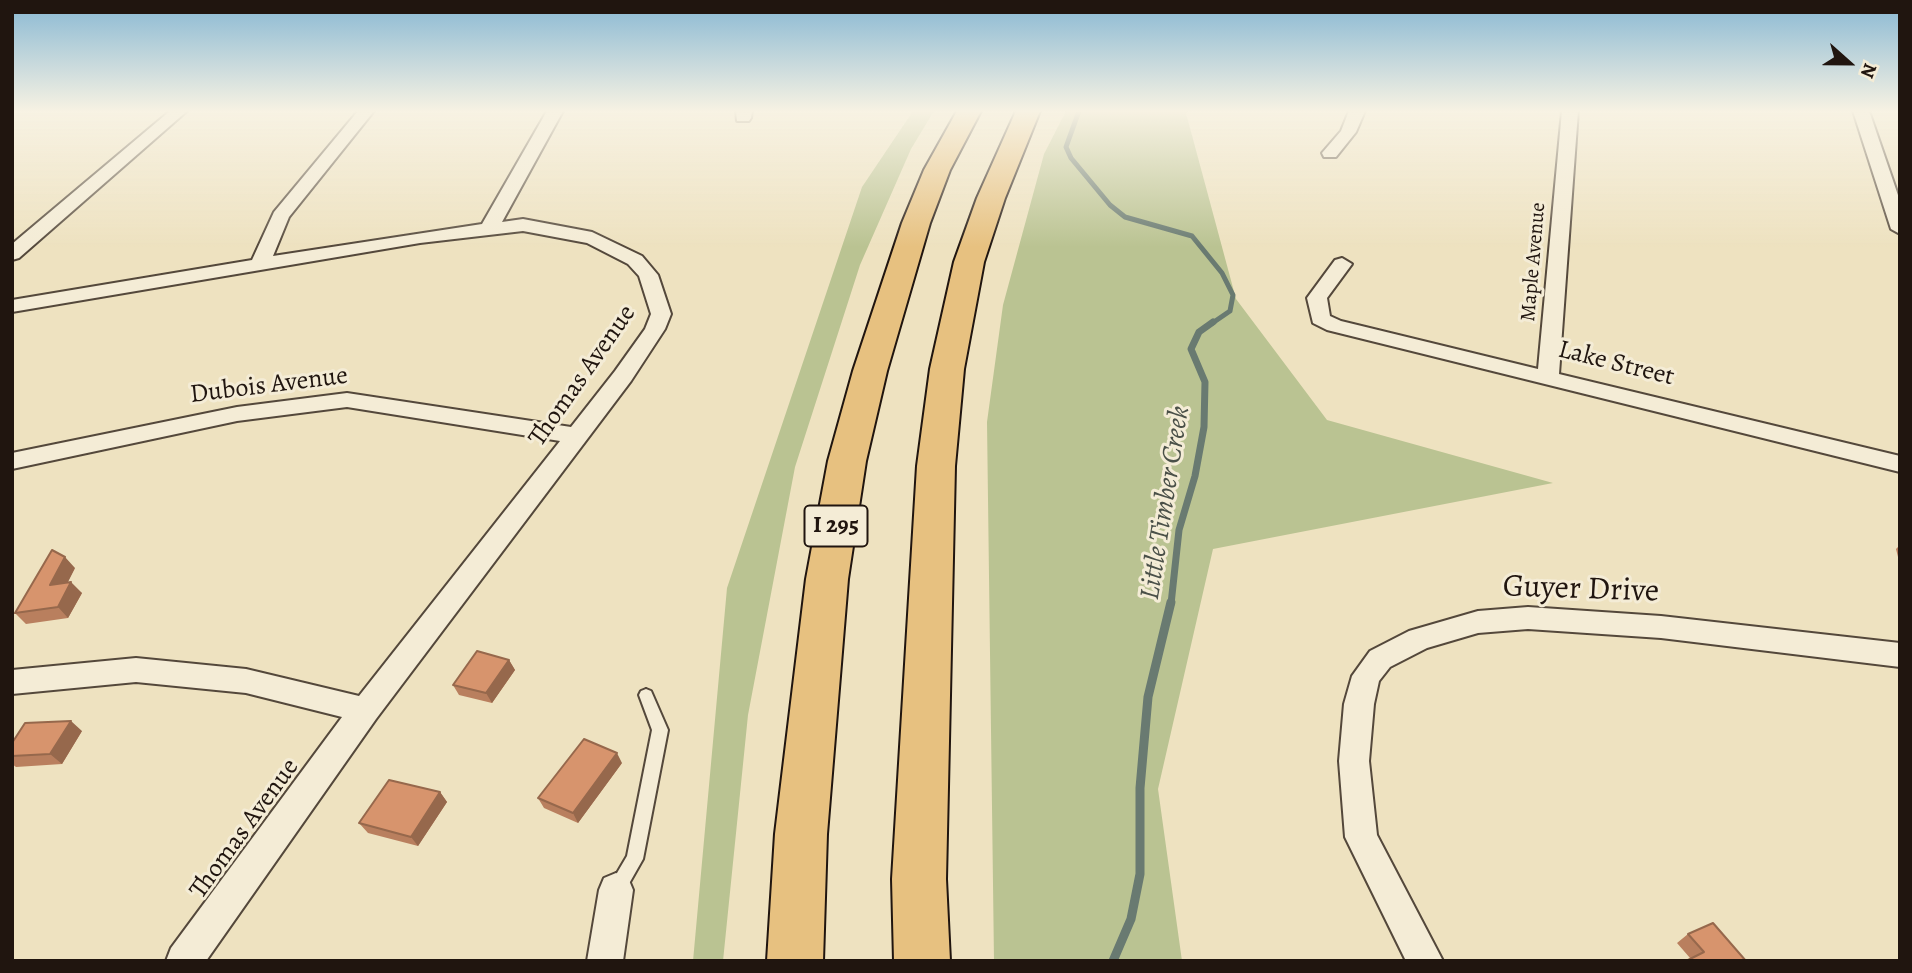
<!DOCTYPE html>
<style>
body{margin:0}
#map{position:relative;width:1912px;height:973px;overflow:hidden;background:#eee2c0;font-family:Alegreya,serif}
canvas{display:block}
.frame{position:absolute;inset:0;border:14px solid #20150f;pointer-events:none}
.north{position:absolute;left:1814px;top:28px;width:70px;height:70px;-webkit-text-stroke:5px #f4ecd6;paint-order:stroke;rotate:111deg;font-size:19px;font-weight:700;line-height:28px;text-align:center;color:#20150f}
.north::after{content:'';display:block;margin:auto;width:24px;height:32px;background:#20150f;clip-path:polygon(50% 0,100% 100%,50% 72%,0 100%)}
</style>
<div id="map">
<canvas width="1912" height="973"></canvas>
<div class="frame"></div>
<div class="north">N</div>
</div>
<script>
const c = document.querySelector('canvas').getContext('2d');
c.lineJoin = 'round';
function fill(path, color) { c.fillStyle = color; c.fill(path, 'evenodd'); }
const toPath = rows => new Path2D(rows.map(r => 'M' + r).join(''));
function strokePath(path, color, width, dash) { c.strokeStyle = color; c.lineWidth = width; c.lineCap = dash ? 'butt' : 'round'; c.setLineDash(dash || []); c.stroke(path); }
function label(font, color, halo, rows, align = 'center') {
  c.font = font + ' Alegreya,serif'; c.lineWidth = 6; c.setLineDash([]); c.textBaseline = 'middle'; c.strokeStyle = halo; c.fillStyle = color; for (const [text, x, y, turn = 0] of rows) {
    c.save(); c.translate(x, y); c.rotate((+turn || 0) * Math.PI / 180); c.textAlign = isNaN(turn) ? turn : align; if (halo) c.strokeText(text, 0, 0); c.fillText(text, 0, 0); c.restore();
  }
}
const green = toPath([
 [913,111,934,111,911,149,860,265,795,467,748,715,723,961,693,961,727,588,862,187],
 [1066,111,1188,111,1186,113,1236,299,1327,420,1553,483,1213,549,1158,789,1182,961,994,961,987,422,1003,305,1044,154]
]);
const streamFar2 = toPath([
 [1079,111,1066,147,1071,158,1110,205,1125,217,1192,236,1222,273,1233,295,1230,311,1211,324]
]);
const streamFar1 = toPath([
 [1171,604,1179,530,1195,476,1204,427,1205,382,1191,349,1199,332,1213,322]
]);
const stream = toPath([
 [1113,961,1131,919,1140,874,1140,788,1148,697,1171,602]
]);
const lane = toPath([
 [646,689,651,691,668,730,643,859,622,896,616,898,610,896,607,890,627,856,652,730,639,695,641,691,646,689]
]);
const street = toPath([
 [170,111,187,111,19,258,12,260,12,244,170,111],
 [358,111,374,111,289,217,273,256,482,224,547,111,563,111,502,222,523,219,592,232,642,256,658,275,671,314,665,329,631,381,376,719,206,961,166,961,171,948,342,717,246,693,136,682,12,694,12,670,136,658,246,669,359,696,560,441,347,407,237,421,12,469,12,453,237,407,347,393,571,427,615,371,645,329,651,314,639,276,628,264,587,243,523,231,420,243,12,312,12,300,252,260,274,212,358,111],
 [736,111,752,111,751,118,749,121,737,121,736,111],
 [1349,111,1365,111,1356,132,1336,157,1324,157,1322,153,1341,131,1349,111],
 [1562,111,1578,111,1559,374,1900,456,1900,472,1327,330,1313,323,1307,298,1335,260,1342,258,1352,264,1327,298,1330,316,1341,321,1538,369,1562,111],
 [1853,111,1869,111,1900,201,1900,234,1891,229,1853,111],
 [1528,607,1661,616,1900,643,1900,667,1661,638,1528,629,1478,633,1427,648,1390,667,1379,681,1374,704,1369,761,1377,835,1443,961,1406,961,1345,837,1339,761,1344,704,1352,676,1370,651,1409,631,1478,611,1528,607],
 [616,873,628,878,633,890,623,961,587,961,599,890,604,878,616,873]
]);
const highway = toPath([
 [957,111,981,111,950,170,930,223,887,371,866,461,848,579,827,834,823,961,767,961,775,834,806,579,828,461,853,371,902,223,924,170,957,111],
 [1016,111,1040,111,1005,198,984,262,964,369,955,466,946,879,950,961,894,961,892,879,917,466,930,369,954,262,977,198,1016,111]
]);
const wall = toPath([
 [1900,545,1900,565,1896,549],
 [75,568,67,583,82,593,68,618,26,624,15,613],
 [509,660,515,670,492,703,459,695,453,685],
 [82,731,62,764,16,767,12,764,12,743],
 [622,763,578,823,544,808,538,798],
 [440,792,447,802,418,846,368,833,359,823],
 [1688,934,1746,961,1690,958,1677,943]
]);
const shadedWall = toPath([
 [65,557,75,568,61,596,50,585],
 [71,582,82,593,68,618,58,607],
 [509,660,515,670,492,703,486,693],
 [71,721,82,731,62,764,50,754],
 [617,753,622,763,578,823,573,813],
 [440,792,447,802,418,846,411,837]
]);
const building = toPath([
 [52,550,65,557,50,585,71,582,58,607,15,613,52,550],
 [477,651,509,660,486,693,453,685,477,651],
 [71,721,50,754,12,756,12,743,25,723,71,721],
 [584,739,617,753,573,813,538,798,584,739],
 [389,780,440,792,411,837,359,823,389,780],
 [1713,923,1746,961,1686,961,1704,952,1688,934,1713,923]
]);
const farStreetnames = [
 ["Maple Avenue",1534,262,-85]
];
const shields = [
 [836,526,63]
];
const shieldNames = [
 ["I 295",836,526]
];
const streetNames = [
 ["Lake Street",1616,364,14],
 ["Thomas Avenue",583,376,-55],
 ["Dubois Avenue",269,386,-7],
 ["Thomas Avenue",245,829,-54]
];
const waterNames = [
 ["Little Timber Creek",1166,503,-81]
];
const nearStreetnames = [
 ["Guyer Drive",1581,590,2]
];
fill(green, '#bac392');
strokePath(streamFar2, '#697a71', 5);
strokePath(streamFar1, '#697a71', 7);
strokePath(stream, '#697a71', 9);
strokePath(lane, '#54483b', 4);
strokePath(street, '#54483b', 4);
strokePath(highway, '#20150f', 4);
fill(lane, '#f4ecd6');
fill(street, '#f4ecd6');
fill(highway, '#e7c180');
fill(wall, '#b97f5e');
fill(shadedWall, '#96684c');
fill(building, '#d7946d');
strokePath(building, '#96684c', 2);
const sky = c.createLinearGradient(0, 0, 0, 247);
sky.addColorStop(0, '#88b8d3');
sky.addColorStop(0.45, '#f7f2e3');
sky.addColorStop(1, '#f7f2e300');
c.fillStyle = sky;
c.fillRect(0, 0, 1912, 247);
label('21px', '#20150f', '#f4ecd6', farStreetnames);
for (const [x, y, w] of shields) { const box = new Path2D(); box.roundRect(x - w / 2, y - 20.5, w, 41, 5); c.fillStyle = '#f4ecd6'; c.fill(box); strokePath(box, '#20150f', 2); }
label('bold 24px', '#20150f', null, shieldNames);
label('26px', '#20150f', '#f4ecd6', streetNames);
label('italic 28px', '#4a5048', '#f4ecd6', waterNames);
label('32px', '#20150f', '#f4ecd6', nearStreetnames);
</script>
